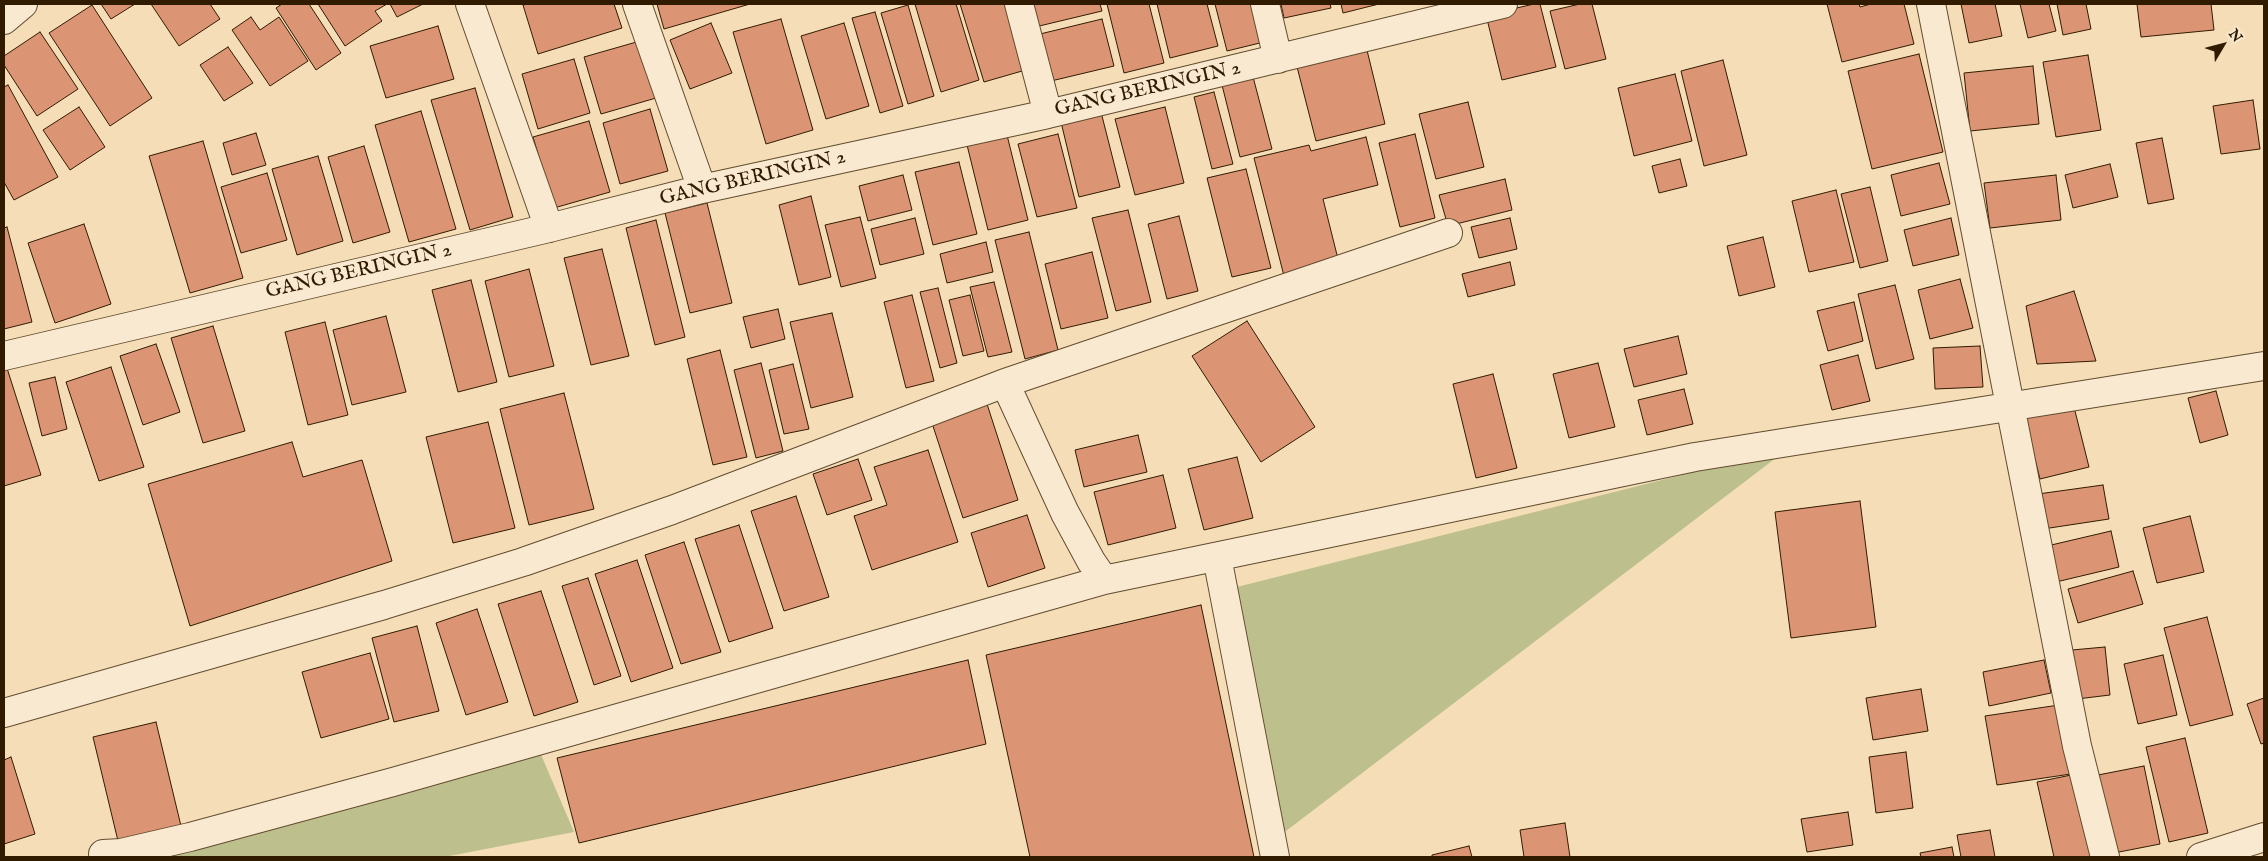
<!DOCTYPE html>
<style>
body{margin:0}
#map{position:relative;width:2268px;height:861px;overflow:hidden;background:#f4ddb7;font-family:"IM FELL English",serif}
canvas{display:block}
.frame{position:absolute;inset:0;border:5px solid #311b00;pointer-events:none}
.north{position:absolute;left:2198px;top:20px;width:50px;height:50px;-webkit-text-stroke:4px #f8e9d0;paint-order:stroke;rotate:53deg;font-size:14px;font-weight:700;line-height:20px;text-align:center;color:#311b00}
.north::after{content:'';display:block;margin:auto;width:18px;height:22px;background:#311b00;clip-path:polygon(50% 0,100% 100%,50% 72%,0 100%)}
</style>
<div id="map">
<canvas width="2268" height="861"></canvas>
<div class="frame"></div>
<div class="north">N</div>
</div>
<script>
const c = document.querySelector('canvas').getContext('2d');
c.lineJoin = 'round';
function fill(path, color) { c.fillStyle = color; c.fill(path, 'evenodd'); }
const toPath = rows => new Path2D(rows.map(r => 'M' + r).join(''));
function strokePath(path, color, width, dash) { c.strokeStyle = color; c.lineWidth = width; c.lineCap = dash ? 'butt' : 'round'; c.setLineDash(dash || []); c.stroke(path); }
function label(font, color, halo, rows, align = 'center') {
  c.font = font + ' "IM FELL English",serif'; c.lineWidth = 4; c.setLineDash([]); c.textBaseline = 'middle'; c.strokeStyle = halo; c.fillStyle = color; for (const [text, x, y, turn = 0] of rows) {
    c.save(); c.translate(x, y); c.rotate((+turn || 0) * Math.PI / 180); c.textAlign = isNaN(turn) ? turn : align; if (halo) c.strokeText(text, 0, 0); c.fillText(text, 0, 0); c.restore();
  }
}
const green = toPath([
 [1789,448,1261,850,1213,593],
 [539,750,574,832,444,857,113,857]
]);
const building = toPath([
 [101,4,135,4,111,19,101,4],
 [151,4,210,4,220,19,179,46,151,4],
 [282,4,309,4,341,53,316,70,276,8,282,4],
 [318,4,387,4,375,11,382,21,345,46,318,4],
 [390,4,423,4,397,17,390,4],
 [528,4,614,4,622,28,538,54,523,5,528,4],
 [657,4,750,4,664,29,657,4],
 [915,4,956,4,979,80,941,92,915,4],
 [960,4,1010,4,1029,69,984,82,960,4],
 [1030,4,1100,4,1102,11,1035,27,1030,4],
 [1107,4,1149,4,1164,63,1124,73,1107,4],
 [1157,4,1207,4,1218,46,1170,58,1157,4],
 [1215,4,1259,4,1268,41,1227,51,1215,4],
 [1281,4,1330,4,1331,8,1284,18,1281,4],
 [1341,4,1379,4,1343,13,1341,4],
 [1534,4,1540,4,1556,67,1502,80,1486,15,1534,4],
 [1580,4,1592,4,1606,59,1565,69,1550,11,1580,4],
 [1827,4,1859,4,1860,7,1871,4,1904,4,1914,44,1842,62,1827,4],
 [1961,4,1995,4,2002,36,1969,43,1961,4],
 [2020,4,2049,4,2056,31,2028,38,2020,4],
 [2057,4,2086,4,2091,29,2063,35,2057,4],
 [2137,4,2211,4,2214,30,2141,37,2137,4],
 [92,5,152,98,110,126,49,33,92,5],
 [908,5,934,96,908,104,881,13,908,5],
 [875,12,903,106,880,113,852,18,875,12],
 [251,17,260,30,279,17,308,61,270,86,232,30,251,17],
 [781,19,813,130,766,144,733,32,781,19],
 [1102,19,1114,66,1051,81,1040,34,1102,19],
 [711,23,732,73,690,89,670,40,711,23],
 [844,23,869,106,826,119,801,36,844,23],
 [438,26,454,79,386,98,370,46,438,26],
 [40,32,78,89,37,116,4,65,4,56,40,32],
 [640,41,656,98,601,114,584,57,640,41],
 [1365,42,1385,124,1316,141,1295,59,1365,42],
 [228,47,253,83,224,101,200,65,228,47],
 [1919,54,1943,152,1872,169,1848,71,1919,54],
 [2088,55,2101,130,2056,137,2043,62,2088,55],
 [574,59,590,113,538,129,522,74,574,59],
 [1723,60,1747,155,1704,166,1681,71,1723,60],
 [2033,66,2039,124,1970,131,1964,73,2033,66],
 [1252,73,1272,149,1240,157,1221,81,1252,73],
 [1675,74,1692,141,1634,156,1618,88,1675,74],
 [8,85,58,177,14,200,4,182,4,87,8,85],
 [475,88,513,217,470,230,431,100,475,88],
 [1214,92,1233,164,1212,169,1194,97,1214,92],
 [2253,100,2260,149,2221,154,2213,106,2253,100],
 [1468,102,1484,167,1436,179,1419,114,1468,102],
 [79,107,105,147,70,170,43,130,79,107],
 [1165,107,1184,183,1135,195,1115,119,1165,107],
 [650,109,668,171,620,184,603,123,650,109],
 [421,111,456,229,409,242,375,125,421,111],
 [1101,112,1120,187,1079,197,1061,122,1101,112],
 [589,121,610,192,554,208,533,137,589,121],
 [256,133,266,165,232,175,223,143,256,133],
 [1058,134,1077,208,1037,217,1018,144,1058,134],
 [1415,134,1435,218,1400,227,1379,143,1415,134],
 [1007,135,1028,220,988,230,967,145,1007,135],
 [1366,137,1378,185,1323,199,1339,263,1284,276,1254,158,1309,145,1311,151,1366,137],
 [2162,138,2174,199,2148,204,2136,143,2162,138],
 [203,141,243,278,190,293,149,156,203,141],
 [364,146,390,232,353,243,328,157,364,146],
 [318,156,343,241,297,255,272,169,318,156],
 [1680,159,1687,186,1659,193,1652,166,1680,159],
 [959,162,977,234,933,245,915,172,959,162],
 [1939,163,1950,204,1901,216,1891,175,1939,163],
 [2110,164,2118,197,2073,208,2065,175,2110,164],
 [1246,169,1271,268,1232,277,1207,178,1246,169],
 [267,173,287,240,241,253,221,187,267,173],
 [903,175,912,210,868,221,859,186,903,175],
 [2056,175,2061,220,1990,228,1984,183,2056,175],
 [1505,179,1512,210,1448,226,1439,195,1505,179],
 [1870,187,1888,261,1860,268,1841,194,1870,187],
 [1836,190,1854,262,1809,272,1792,201,1836,190],
 [811,196,831,277,799,285,779,205,811,196],
 [707,203,732,303,690,313,665,213,707,203],
 [1128,210,1151,302,1116,311,1092,218,1128,210],
 [1179,216,1198,291,1167,299,1148,224,1179,216],
 [860,217,876,278,841,287,825,225,860,217],
 [915,218,924,254,880,265,871,229,915,218],
 [1510,218,1517,249,1479,258,1471,227,1510,218],
 [1951,218,1959,255,1913,266,1904,230,1951,218],
 [656,220,685,337,655,345,626,228,656,220],
 [84,224,111,304,55,323,28,243,84,224],
 [7,227,32,322,4,329,4,228,7,227],
 [1029,232,1058,350,1025,359,995,240,1029,232],
 [1763,237,1775,287,1739,296,1727,246,1763,237],
 [986,242,993,272,947,283,940,254,986,242],
 [602,249,629,356,591,365,564,258,602,249],
 [1092,252,1108,318,1061,329,1045,264,1092,252],
 [1510,262,1515,285,1468,297,1462,274,1510,262],
 [529,269,554,366,509,377,485,281,529,269],
 [1960,279,1973,328,1930,339,1918,290,1960,279],
 [471,280,497,382,458,392,432,290,471,280],
 [994,282,1012,352,988,357,970,287,994,282],
 [1895,285,1914,359,1876,369,1858,294,1895,285],
 [938,288,957,363,940,368,920,292,938,288],
 [2074,291,2096,361,2037,364,2026,306,2074,291],
 [912,295,934,381,906,388,884,302,912,295],
 [970,295,984,351,963,356,949,300,970,295],
 [1854,302,1863,341,1828,351,1817,311,1854,302],
 [778,309,785,339,751,348,743,317,778,309],
 [832,313,853,397,811,408,790,322,832,313],
 [386,316,406,392,352,405,333,330,386,316],
 [1247,321,1315,427,1261,462,1192,356,1247,321],
 [325,322,348,415,308,425,285,332,325,322],
 [213,326,245,431,203,443,171,338,213,326],
 [1678,336,1687,374,1634,387,1624,349,1678,336],
 [156,344,180,412,143,425,120,356,156,344],
 [1980,346,1983,387,1935,389,1933,348,1980,346],
 [720,350,747,457,713,465,687,359,720,350],
 [1858,355,1870,401,1832,410,1820,365,1858,355],
 [761,363,783,451,756,458,734,370,761,363],
 [1598,363,1615,427,1569,438,1553,374,1598,363],
 [793,364,809,429,784,434,769,370,793,364],
 [6,365,41,475,4,486,4,366,6,365],
 [111,367,144,467,99,481,66,382,111,367],
 [1493,374,1517,468,1476,478,1453,384,1493,374],
 [55,377,67,429,42,436,29,383,55,377],
 [1684,389,1693,424,1647,435,1638,400,1684,389],
 [2216,391,2228,435,2200,443,2188,398,2216,391],
 [564,393,594,509,529,525,500,409,564,393],
 [2073,403,2089,467,2040,479,2024,416,2073,403],
 [987,404,1018,500,963,518,932,423,987,404],
 [488,422,515,528,453,543,426,437,488,422],
 [1138,435,1147,472,1084,487,1075,450,1138,435],
 [292,442,303,477,362,460,392,561,190,626,148,484,292,442],
 [928,450,958,542,872,570,854,516,887,505,874,467,928,450],
 [1237,457,1253,518,1204,530,1188,469,1237,457],
 [858,459,872,500,827,515,813,474,858,459],
 [1163,475,1176,528,1108,545,1094,492,1163,475],
 [2103,485,2109,519,2043,529,2038,494,2103,485],
 [796,496,829,597,784,611,751,511,796,496],
 [1860,501,1876,627,1791,638,1775,512,1860,501],
 [1027,515,1045,568,988,587,971,533,1027,515],
 [2190,516,2204,572,2157,583,2143,528,2190,516],
 [739,525,773,628,729,642,695,539,739,525],
 [2111,531,2119,567,2056,582,2047,546,2111,531],
 [684,542,721,652,681,664,645,555,684,542],
 [637,560,673,668,631,682,595,574,637,560],
 [2133,571,2143,604,2078,623,2068,589,2133,571],
 [588,578,621,676,594,685,562,586,588,578],
 [541,591,578,702,534,716,498,604,541,591],
 [1201,605,1254,857,1030,857,986,655,1201,605],
 [477,609,508,702,466,715,436,623,477,609],
 [2207,617,2233,715,2190,726,2164,628,2207,617],
 [417,626,439,711,394,722,372,638,417,626],
 [2105,647,2110,695,2077,699,2072,650,2105,647],
 [370,653,389,719,321,738,302,672,370,653],
 [2163,655,2177,715,2138,724,2124,664,2163,655],
 [968,660,986,744,579,843,557,758,968,660],
 [2044,660,2051,693,1989,706,1983,672,2044,660],
 [1921,689,1928,731,1873,740,1866,698,1921,689],
 [2264,698,2264,743,2261,744,2247,704,2264,698],
 [2059,705,2071,774,1997,785,1985,716,2059,705],
 [156,722,181,826,118,841,93,737,156,722],
 [2185,738,2208,833,2169,842,2146,747,2185,738],
 [1906,752,1913,808,1876,813,1869,757,1906,752],
 [11,757,35,834,4,844,4,760,11,757],
 [2144,766,2160,844,2114,853,2098,775,2144,766],
 [2081,773,2099,857,2054,857,2037,782,2081,773],
 [1848,812,1853,845,1807,852,1801,819,1848,812],
 [1565,823,1570,857,1524,857,1520,830,1565,823],
 [1990,830,1995,857,1961,857,1957,835,1990,830],
 [1469,846,1472,857,1432,857,1432,855,1469,846],
 [1952,847,1954,857,1921,857,1920,853,1952,847]
]);
const minor = toPath([
 [470,4,549,228],
 [637,4,702,189],
 [1019,4,1048,114],
 [1265,4,1278,59],
 [1931,4,2077,746,2105,857],
 [4,20,23,4],
 [4,356,549,228,702,189,1048,114,1503,4],
 [1005,383,1065,513,1091,561,1104,580],
 [1217,557,1275,857],
 [4,713,384,605,523,562,672,510,1005,383,1448,233],
 [103,854,121,853,190,837,393,782,1104,580,1695,457,2264,366],
 [2201,857,2264,837]
]);
const streetNames = [
 ["GANG BERINGIN 2",1148,90,-13],
 ["GANG BERINGIN 2",753,179,-13],
 ["GANG BERINGIN 2",359,272,-13]
];
fill(green, '#bdc08d');
fill(building, '#dc9574');
strokePath(building, '#311b00', 1);
strokePath(minor, '#624c2e', 30);
strokePath(minor, '#f8e9d0', 28);
label('20px', '#311b00', '#f8e9d0', streetNames);
</script>
